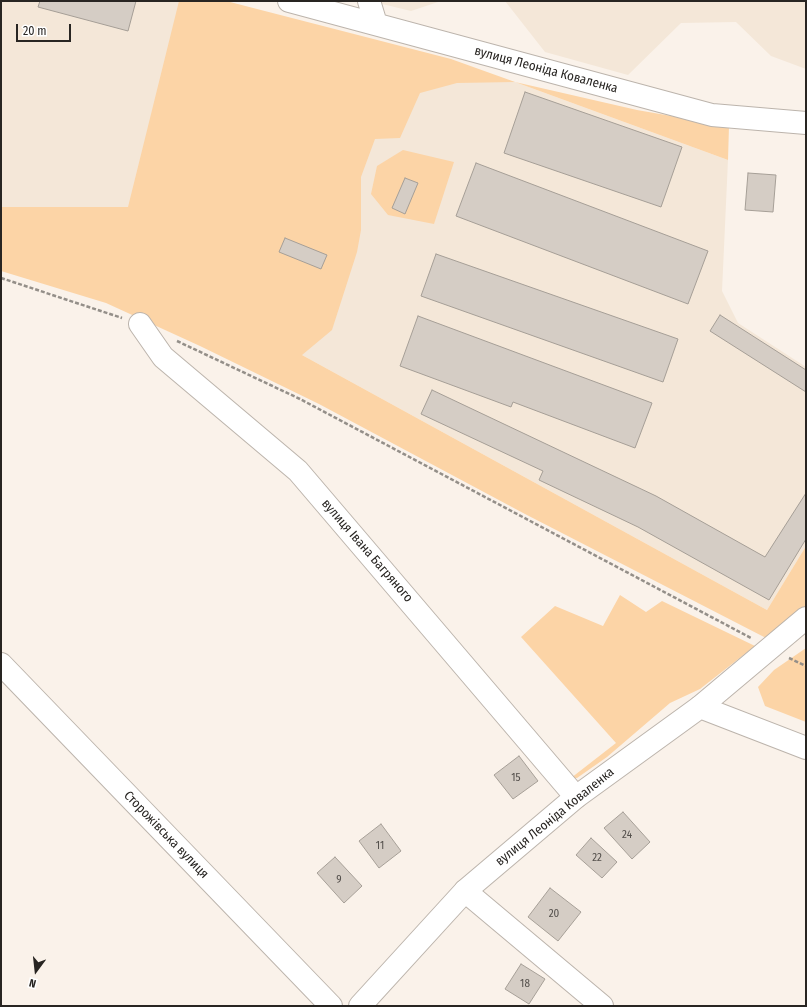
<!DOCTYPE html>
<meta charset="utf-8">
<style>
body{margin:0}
#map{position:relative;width:807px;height:1007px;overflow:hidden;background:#faf2ea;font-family:"Fira Sans Condensed",sans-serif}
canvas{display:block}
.frame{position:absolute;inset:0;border:2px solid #282522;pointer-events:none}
.north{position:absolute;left:16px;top:951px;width:40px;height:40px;-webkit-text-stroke:3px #fff;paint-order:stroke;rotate:195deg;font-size:11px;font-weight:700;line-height:16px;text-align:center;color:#282522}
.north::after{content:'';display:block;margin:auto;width:14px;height:18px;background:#282522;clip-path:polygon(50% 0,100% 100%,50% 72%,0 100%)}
.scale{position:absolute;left:16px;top:24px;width:55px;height:18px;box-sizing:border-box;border:2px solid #282522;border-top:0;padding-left:5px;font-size:12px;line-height:14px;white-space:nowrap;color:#282522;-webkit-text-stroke:3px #fff;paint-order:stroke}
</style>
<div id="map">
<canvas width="807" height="1007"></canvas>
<div class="frame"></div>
<div class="north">N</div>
<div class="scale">20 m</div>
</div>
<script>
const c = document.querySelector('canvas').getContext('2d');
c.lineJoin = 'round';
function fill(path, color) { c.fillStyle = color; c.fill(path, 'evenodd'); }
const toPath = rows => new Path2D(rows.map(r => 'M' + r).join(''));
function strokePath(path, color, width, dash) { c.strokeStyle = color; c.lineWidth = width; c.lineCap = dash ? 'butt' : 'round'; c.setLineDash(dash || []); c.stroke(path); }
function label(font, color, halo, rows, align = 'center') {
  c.font = font + ' "Fira Sans Condensed",sans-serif'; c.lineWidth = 4; c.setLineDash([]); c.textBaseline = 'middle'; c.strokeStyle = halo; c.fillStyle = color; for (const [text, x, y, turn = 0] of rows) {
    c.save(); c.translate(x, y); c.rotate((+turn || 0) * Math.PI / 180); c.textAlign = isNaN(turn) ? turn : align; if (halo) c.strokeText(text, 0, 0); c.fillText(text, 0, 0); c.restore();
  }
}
const built = toPath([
 [1,1,226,1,515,82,728,160,722,291,738,323,806,367,806,546,767,610,302,355,127,207,1,207],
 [378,1,441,1,411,11,378,3],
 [505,1,806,1,806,69,771,56,736,22,681,23,628,75,545,52]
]);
const green = toPath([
 [179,1,226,1,451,59,515,82,637,110,729,126,728,160,515,82,457,83,420,93,400,138,375,139,361,177,361,230,357,252,332,330,302,355,767,610,806,546,806,606,766,638,525,514,319,404,200,346,106,303,1,271,1,207,128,207],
 [403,150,454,162,434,224,388,215,371,194,377,166],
 [620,595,646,612,662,601,755,646,700,689,670,703,607,757,577,778,571,778,616,743,521,637,555,606,603,626],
 [806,648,806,722,765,706,758,687,774,670]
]);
const building = toPath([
 [40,1,136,1,128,31,38,7,40,1],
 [525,92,682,147,661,207,504,153,525,92],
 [476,163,708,251,688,304,456,216,476,163],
 [748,173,776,175,773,212,745,210,748,173],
 [405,178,418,183,405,214,392,208,405,178],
 [285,238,327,255,321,269,279,252,285,238],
 [436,254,678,339,663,382,421,296,436,254],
 [720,315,806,370,806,392,710,331,720,315],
 [418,316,652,403,635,448,513,402,511,407,400,366,418,316],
 [432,390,656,496,765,557,806,493,806,539,769,600,638,527,539,480,543,471,421,414,432,390],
 [519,756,538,781,513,799,494,775,519,756],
 [623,812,650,842,632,859,604,828,623,812],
 [381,824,401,851,379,868,359,841,381,824],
 [591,838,617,862,602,878,576,855,591,838],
 [335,857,362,886,344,903,317,873,335,857],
 [550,888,581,912,558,941,528,917,550,888],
 [521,964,545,979,529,1004,505,989,521,964]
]);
const path = toPath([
 [1,278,122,318],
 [177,341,300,399,751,638],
 [789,658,806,666]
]);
const street = toPath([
 [289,1,712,115,806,123],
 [369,1,376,24],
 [140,324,163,357,298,471,576,797],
 [1,664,331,1006],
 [700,707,806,618],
 [465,891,602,1006]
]);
const secondary = toPath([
 [360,1006,465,891,576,797,700,707,806,748]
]);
const numberNames = [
 ["15",516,778],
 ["24",627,835],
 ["11",380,846],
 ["22",597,858],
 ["9",339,880],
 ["20",554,914],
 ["18",525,984]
];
const streetNames = [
 ["вулиця Леоніда Коваленка",546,70,15],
 ["вулиця Івана Багряного",367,551,49],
 ["вулиця Леоніда Коваленка",555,817,-39],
 ["Сторожівська вулиця",166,835,46]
];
fill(built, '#f4e7d8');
fill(green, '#fcd4a6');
fill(building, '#d5cdc5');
strokePath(building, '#a69f97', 1);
strokePath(street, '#bcb4ac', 24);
strokePath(secondary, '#bcb4ac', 24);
strokePath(path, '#948f89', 2.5, [4, 2]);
strokePath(street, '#fff', 22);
strokePath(secondary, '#fff', 22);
label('11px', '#534f4b', null, numberNames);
label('13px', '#282522', '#fff', streetNames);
</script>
